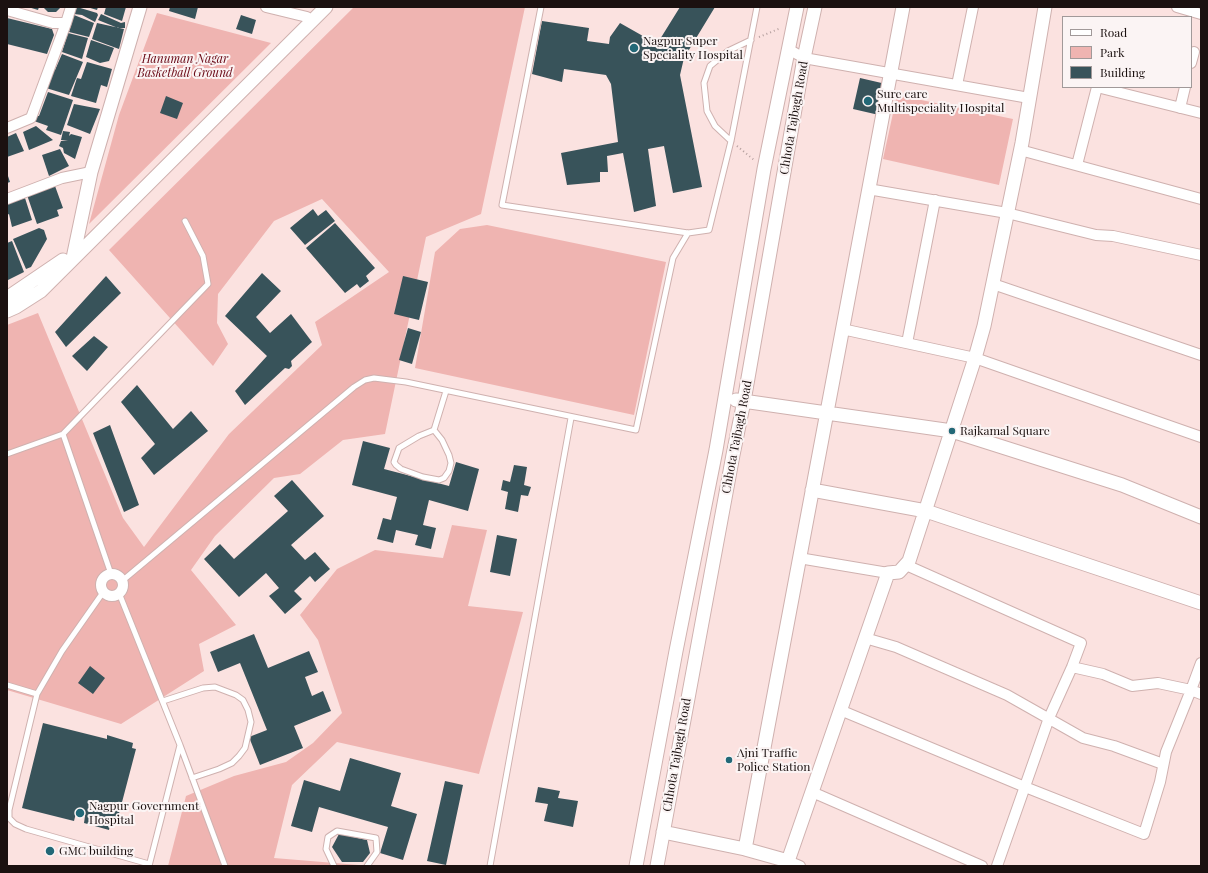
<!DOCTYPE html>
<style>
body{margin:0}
#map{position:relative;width:1208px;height:873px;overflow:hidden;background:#fbe2e0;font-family:"Playfair Display",serif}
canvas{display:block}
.frame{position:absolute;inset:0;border:8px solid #1b1110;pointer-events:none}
.legend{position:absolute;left:1062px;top:16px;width:130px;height:72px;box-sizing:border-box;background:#fbf4f4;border:1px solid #a19999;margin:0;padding:5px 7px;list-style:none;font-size:12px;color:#1b1110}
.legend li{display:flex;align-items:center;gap:8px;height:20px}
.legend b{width:20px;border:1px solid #a19999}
</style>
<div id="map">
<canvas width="1208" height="873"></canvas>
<div class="frame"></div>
<ul class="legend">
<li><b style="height:5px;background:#fff"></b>Road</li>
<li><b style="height:11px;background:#efb4b1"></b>Park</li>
<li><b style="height:11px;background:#38535a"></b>Building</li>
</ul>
</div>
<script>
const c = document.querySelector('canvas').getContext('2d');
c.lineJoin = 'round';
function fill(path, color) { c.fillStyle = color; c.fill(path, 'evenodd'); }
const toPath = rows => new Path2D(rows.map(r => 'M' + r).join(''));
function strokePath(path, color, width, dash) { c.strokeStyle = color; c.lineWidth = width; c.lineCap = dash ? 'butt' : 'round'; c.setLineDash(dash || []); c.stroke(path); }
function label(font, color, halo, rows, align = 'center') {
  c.font = font + ' "Playfair Display",serif'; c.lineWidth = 4; c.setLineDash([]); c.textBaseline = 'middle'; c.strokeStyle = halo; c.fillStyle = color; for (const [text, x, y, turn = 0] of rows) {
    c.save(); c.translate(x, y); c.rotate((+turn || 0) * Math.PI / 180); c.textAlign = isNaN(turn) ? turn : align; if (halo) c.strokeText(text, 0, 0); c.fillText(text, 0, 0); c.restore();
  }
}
const green = toPath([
 [354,7,525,7,481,214,426,237,385,434,343,440,300,474,274,478,215,536,191,570,236,625,199,644,204,671,121,724,7,690,7,325,38,313,123,518,144,547,229,434,322,345,315,322,389,272,322,199,274,221,218,294,217,323,228,344,213,366,109,250],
 [157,13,271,43,89,224,119,115],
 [897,95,1013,119,999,185,883,159],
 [487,225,666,262,634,415,415,368,435,252,460,229],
 [452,525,487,530,468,606,523,612,479,774,337,742,292,785,274,858,371,866,168,866,186,796,234,776,286,762,313,743,342,713,318,640,300,615,337,569,375,550,443,558]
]);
const building = toPath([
 [28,7,39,7,38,10],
 [43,7,61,7,56,12,48,12],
 [77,7,97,13,98,15,95,22,82,15,74,14],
 [87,7,98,7,97,10],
 [106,7,126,7,122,21,104,14],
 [170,7,198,7,195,19,169,11],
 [680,7,715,7,684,58,680,75,702,187,673,193,664,146,648,149,656,206,634,212,623,153,607,156,608,172,600,172,600,182,567,185,561,153,618,142,611,84,606,75,564,69,562,82,532,74,542,21,589,28,587,41,609,44,610,37,620,23,657,44],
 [101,14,121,23,125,22,125,28,118,28,98,20],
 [74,15,94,23,89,37,69,32],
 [241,15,256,20,252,34,236,29],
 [7,18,52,29,54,35,47,54,7,44],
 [97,23,124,29,119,49,92,39],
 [68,33,88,38,82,59,62,52],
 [91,40,114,48,109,61,100,63,86,57],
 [62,54,83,62,69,95,46,88,52,69,55,70],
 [87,62,112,69,107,87,101,85,96,103,71,96,77,78,81,79],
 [860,78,886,84,879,115,853,109],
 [48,92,73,100,61,135,46,130,48,126,34,121,36,116,39,116],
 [166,96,183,103,177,119,160,113],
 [74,104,100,109,90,134,67,125],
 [36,126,53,140,29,150,23,132],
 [63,131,70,132,69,136,71,134,82,137,75,159,64,153,63,148,59,146,61,141,68,141,61,140],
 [16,133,24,151,7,157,7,137],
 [60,149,69,166,49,176,42,155],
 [7,173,10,182,7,183],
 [55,186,63,208,57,210,59,216,37,224,27,195],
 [25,198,32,220,12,227,9,214,7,215,7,204],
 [313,209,318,216,326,210,335,221,305,245,290,228],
 [335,223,375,268,366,276,369,281,360,288,357,284,345,293,306,248],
 [39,228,44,230,47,239,31,267,26,269,13,239],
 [12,241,24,272,8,280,7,243],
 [262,273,281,291,256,317,270,333,291,314,312,342,291,361,292,366,289,369,285,368,245,405,235,391,267,356,225,316],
 [106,276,121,293,66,347,55,332],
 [403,276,428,282,419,320,394,314],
 [408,328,421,332,412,364,399,360],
 [94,336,108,347,87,371,72,356],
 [137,385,173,429,191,411,208,431,154,475,141,458,155,444,121,402],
 [110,425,139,505,124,512,93,433],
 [363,441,390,448,384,469,449,486,456,462,479,469,468,511,429,500,423,525,436,528,431,549,415,545,418,535,396,530,393,543,377,539,383,518,391,520,397,497,352,485],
 [514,465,527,467,524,485,531,487,528,496,521,495,518,512,505,509,508,492,501,490,503,480,510,482],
 [292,480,324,516,291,545,305,560,315,552,330,569,315,582,310,576,294,591,302,599,285,614,269,596,279,588,266,573,239,597,204,559,220,544,234,559,288,511,274,496],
 [497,535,517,539,510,576,490,572],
 [254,634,268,668,309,651,318,672,305,677,312,696,323,691,331,711,294,726,303,748,260,765,249,737,267,730,240,663,218,672,210,652],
 [90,666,105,678,93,694,78,683],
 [43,723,107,739,107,735,133,743,132,748,136,749,116,825,110,824,109,830,84,823,85,816,76,813,74,821,22,808],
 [350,758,401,773,391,806,417,814,403,860,380,853,388,827,319,807,312,832,291,826,304,780,340,791],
 [445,781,463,785,446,865,427,861],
 [538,787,560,791,558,798,578,801,573,827,544,821,548,804,535,802],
 [339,834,367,840,370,853,363,862,342,862,332,847]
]);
const path = toPath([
 [759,37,781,28],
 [737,146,754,160]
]);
const lane = toPath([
 [541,7,502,205,688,233,709,230,731,141,757,7],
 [731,141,715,126,707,111,704,83,710,66,728,51,751,40],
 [434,430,442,440,449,455,451,463,449,471,444,478,439,480,423,477,401,469,396,465,394,462,399,448,419,436,434,430,446,391],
 [63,434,111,574],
 [7,454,63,434,208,284,203,256,185,221],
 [122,581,354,387,365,380,374,378,406,382,636,430,673,258,688,233],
 [104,591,62,651,37,694,9,810,9,818,15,824,26,829,149,864],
 [119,593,180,745,149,866],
 [7,685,37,694],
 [163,701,203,688,215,687,236,695,243,700,248,710,251,722,245,748,239,756,232,763,219,769,192,778],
 [180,745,225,866],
 [334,866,326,849,328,837,337,831,376,838,377,852,367,866],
 [490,866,571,418]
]);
const street = toPath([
 [266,7,307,17],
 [1177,7,1201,14],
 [7,10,53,23,66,23,71,7],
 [788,49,804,58,1029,98],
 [1191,63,1194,52],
 [957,85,973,7],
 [1180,108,1185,87],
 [7,128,31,118,66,23],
 [1020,150,1201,199],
 [1077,165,1097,87,1201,113],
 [868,189,1007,213,1096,235,1113,236,1201,255],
 [7,199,62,178,91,172],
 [993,284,1201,355],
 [842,329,975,358,1201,437],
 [907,343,935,200],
 [799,558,888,573],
 [906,565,1081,643,1072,667,1049,718,997,866],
 '101 585a11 11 0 1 1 22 0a11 11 0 1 1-22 0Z',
 [865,638,896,647,1007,695,1083,738,1114,746,1163,764],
 [1201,663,1191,690,1201,694],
 [840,710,1025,787,1144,834,1160,782,1166,752,1191,690,1158,683,1132,686,1103,674,1072,667],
 [812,792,982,866],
 [788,861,800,866]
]);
const secondary = toPath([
 [73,258,91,172,140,7],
 [7,298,63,260],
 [7,311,16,307,41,291,326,7],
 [736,400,952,431,1122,485,1201,517],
 [812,490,926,511,1201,603],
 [663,832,745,849,903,7],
 [745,849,788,861,786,866],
 [788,861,888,573,899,572,909,561,975,358,984,326,1022,143,1045,7],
 [636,866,676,651,716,450,764,169,797,7],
 [657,866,733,455,744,401,804,58,815,7]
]);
const markers = [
 [634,48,5,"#226877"],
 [868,101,5,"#226877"],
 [952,431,4,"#226877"],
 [729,760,4,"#226877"],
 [80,813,5,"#226877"],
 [50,851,5,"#226877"]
];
const poiNames = [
 ["Nagpur Super",643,41],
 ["Speciality Hospital",643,55],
 ["Sure care",877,94],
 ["Multispeciality Hospital",877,108],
 ["Rajkamal Square",960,431],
 ["Ajni Traffic",737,753],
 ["Police Station",737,767],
 ["Nagpur Government",89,806],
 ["Hospital",89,820],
 ["GMC building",59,851]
];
const parkNames = [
 ["Hanuman Nagar",185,59],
 ["Basketball Ground",185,73]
];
const streetNames = [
 ["Chhota Tajbagh Road",794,118,-80],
 ["Chhota Tajbagh Road",737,437,-79],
 ["Chhota Tajbagh Road",677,755,-80]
];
fill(green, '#efb4b1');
fill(building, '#38535a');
strokePath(lane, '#cfb1af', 7);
strokePath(street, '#cfb1af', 12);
strokePath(secondary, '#cfb1af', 15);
strokePath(path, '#b49f9e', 2, [1, 3]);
strokePath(lane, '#fff', 5);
strokePath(street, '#fff', 10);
strokePath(secondary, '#fff', 13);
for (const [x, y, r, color] of markers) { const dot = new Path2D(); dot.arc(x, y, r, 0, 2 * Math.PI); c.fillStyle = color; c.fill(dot); strokePath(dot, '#fbf4f4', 1.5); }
label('12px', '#1b1110', '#fbf4f4', poiNames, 'left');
label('italic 12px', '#690815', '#fbf4f4', parkNames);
label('12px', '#1b1110', '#fbf4f4', streetNames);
</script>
